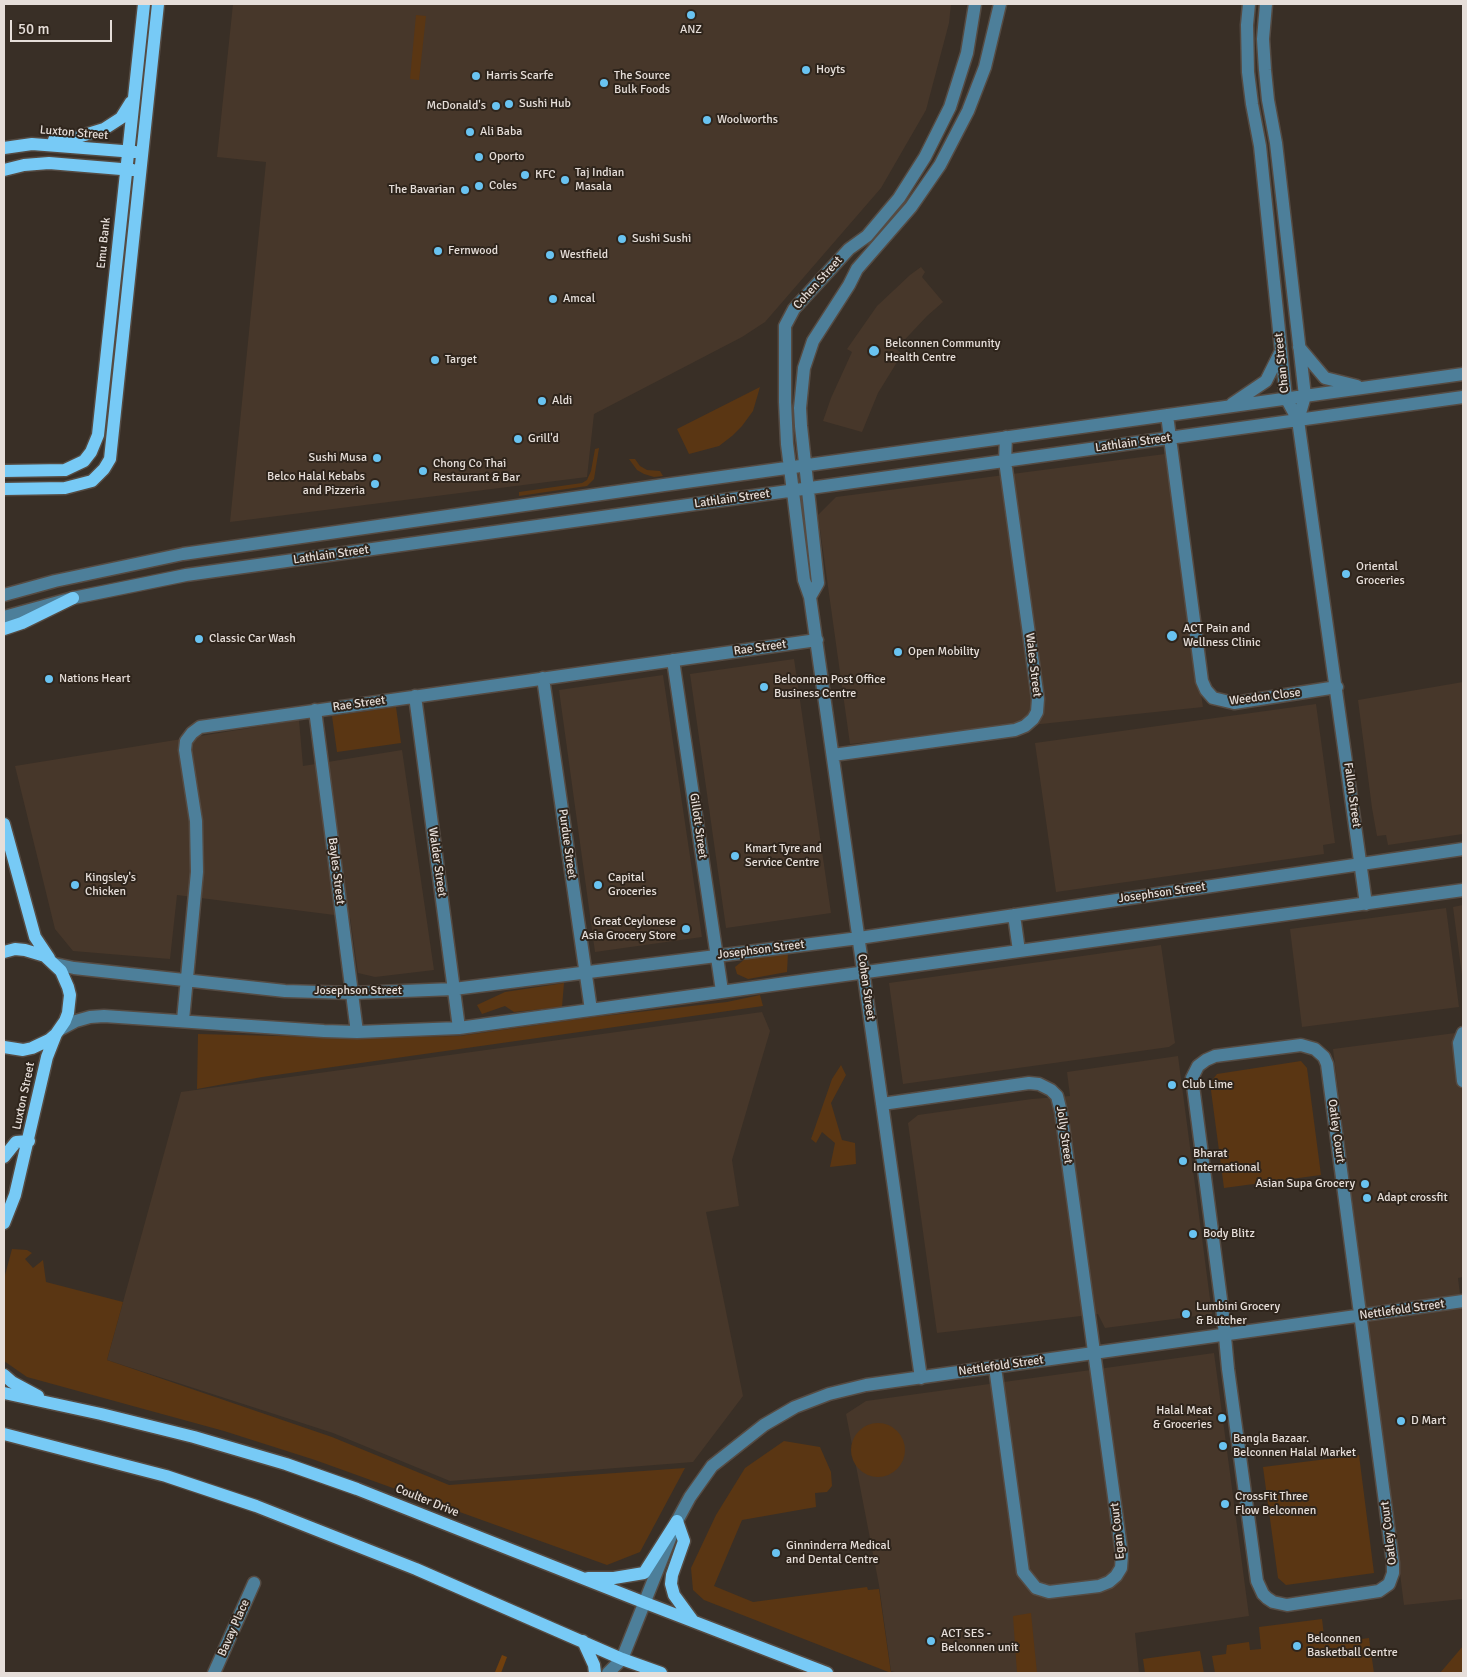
<!DOCTYPE html>
<style>
body{margin:0}
#map{position:relative;width:1467px;height:1677px;overflow:hidden;background:#392f26;font-family:Signika,sans-serif}
canvas{display:block}
.frame{position:absolute;inset:0;border:5px solid #e6ded9;pointer-events:none}
.scale{position:absolute;left:10px;top:20px;width:102px;height:22px;box-sizing:border-box;border:2px solid #e6ded9;border-top:0;padding-left:6px;font-size:15px;line-height:18px;white-space:nowrap;color:#e6ded9;-webkit-text-stroke:4px #2f251c;paint-order:stroke}
</style>
<div id="map">
<canvas width="1467" height="1677"></canvas>
<div class="frame"></div>
<div class="scale">50 m</div>
</div>
<script>
const c = document.querySelector('canvas').getContext('2d');
c.lineJoin = 'round';
function fill(path, color) { c.fillStyle = color; c.fill(path, 'evenodd'); }
const toPath = rows => new Path2D(rows.map(r => 'M' + r).join(''));
function strokePath(path, color, width, dash) { c.strokeStyle = color; c.lineWidth = width; c.lineCap = dash ? 'butt' : 'round'; c.setLineDash(dash || []); c.stroke(path); }
function label(font, color, halo, rows, align = 'center') {
  c.font = font + ' Signika,sans-serif'; c.lineWidth = 4; c.setLineDash([]); c.textBaseline = 'middle'; c.strokeStyle = halo; c.fillStyle = color; for (const [text, x, y, turn = 0] of rows) {
    c.save(); c.translate(x, y); c.rotate((+turn || 0) * Math.PI / 180); c.textAlign = isNaN(turn) ? turn : align; if (halo) c.strokeText(text, 0, 0); c.fillText(text, 0, 0); c.restore();
  }
}
const built = toPath([
 [233,4,951,4,949,23,926,110,881,188,765,322,742,337,594,414,587,477,230,522,266,162,217,157],
 [921,267,925,272,922,277,943,302,927,316,896,349,902,354,878,393,862,432,823,421,831,398,852,352,847,349,877,306,910,275],
 [1165,454,1203,707,850,744,818,515,836,497],
 [794,659,831,913,726,928,690,674],
 [663,675,702,937,595,952,559,690],
 [1463,682,1463,834,1388,845,1386,835,1377,836,1372,808,1358,700],
 [1316,704,1335,843,1323,845,1324,854,1056,892,1035,743],
 [299,720,303,766,402,750,434,970,375,977,358,973,350,917,177,895,170,959,73,951,55,929,15,766],
 [1463,905,1463,983,1453,907],
 [1446,908,1459,1007,1302,1027,1290,929],
 [1161,945,1175,1043,1169,1047,903,1084,889,983],
 [762,1012,770,1031,732,1160,739,1206,706,1212,743,1396,693,1462,450,1481,333,1433,107,1360,181,1092],
 [1463,1032,1463,1277,1458,1278,1463,1319,1463,1599,1404,1605,1333,1049],
 [1178,1056,1212,1314,1105,1328,1098,1314,937,1333,908,1123,918,1115,1032,1099,1070,1096,1067,1072],
 [1214,1353,1249,1616,1135,1633,1139,1673,898,1673,891,1671,879,1585,846,1414,866,1401]
]);
const green = toPath([
 [416,15,426,16,419,80,410,79],
 [760,387,753,411,742,426,732,436,719,446,689,454,677,429],
 [599,448,594,479,587,486,519,496,519,492,582,483,587,480,591,471,595,449],
 [629,459,635,459,640,466,647,470,660,471,663,476,654,477,644,474,637,470],
 [396,707,401,743,337,752,332,716],
 [788,953,787,972,748,979,737,974,735,967,745,959],
 [564,983,562,1007,514,1012,505,1006,482,1014,477,1005,505,992],
 [760,995,763,1006,262,1077,197,1089,198,1034,360,1038,459,1036,594,1017,727,1002],
 [1301,1061,1307,1068,1321,1175,1224,1188,1210,1083,1217,1074],
 [841,1065,846,1075,831,1103,842,1140,855,1143,856,1164,830,1167,835,1143,822,1132,816,1143,811,1139,832,1079],
 [12,1249,27,1250,32,1253,25,1259,33,1268,43,1260,46,1282,123,1302,107,1360,332,1437,449,1485,685,1468,640,1552,607,1565,315,1460,224,1431,27,1377,4,1361,4,1279],
 '851 1450a27 27 0 1 1 54 0a27 27 0 1 1-54 0Z',
 [784,1441,820,1447,831,1472,832,1486,827,1492,815,1493,816,1507,742,1520,714,1586,753,1602,867,1587,868,1590,879,1589,891,1673,704,1600,693,1590,691,1568,716,1515,745,1468],
 [1359,1455,1374,1573,1286,1585,1278,1578,1263,1467],
 [1031,1613,1037,1673,1017,1673,1013,1616],
 [1322,1619,1325,1644,1369,1638,1374,1673,1215,1673,1212,1656,1226,1654,1227,1645,1249,1642,1250,1650,1261,1649,1259,1627],
 [1463,1646,1463,1673,1440,1673],
 [1200,1651,1204,1673,1145,1673,1143,1659]
]);
const water = toPath([
 [502,1655,507,1657,501,1673,497,1673,495,1672]
]);
const minor = toPath([
 [1249,4,1247,25,1248,72,1252,104,1260,146,1286,398,1298,420,1366,904],
 [1266,4,1263,39,1265,70,1268,100,1276,143,1305,396,1298,420],
 [1299,347,1325,378,1357,386],
 [1232,404,1266,381,1281,351],
 [1167,415,1202,681,1206,690,1213,698,1234,703,1337,687],
 [4,595,55,581,183,554,664,485,1463,374],
 [810,597,818,583,801,426,800,408,804,368,813,341,849,285,857,269,911,207,940,165,968,111,985,67,1000,4],
 [4,617,73,598,186,575,1463,397],
 [673,660,722,991],
 [543,678,591,1010],
 [415,696,459,1028],
 [315,710,357,1032],
 [833,755,1015,730,1025,726,1033,719,1037,712,1038,699,1005,461,1006,437],
 [1014,915,1019,951],
 [55,964,74,968,285,991,352,993,454,989,859,938,1463,849],
 [183,1020,197,872,196,821,185,750,186,741,192,733,200,727,817,640],
 [61,1029,76,1021,90,1017,104,1016,324,1031,357,1032,459,1028,1463,890],
 [1463,1033,1459,1043,1463,1081],
 [1301,1045,1315,1049,1324,1057,1327,1064,1393,1563,1393,1573,1389,1584,1379,1591,1287,1605,1273,1602,1267,1598,1263,1594,1257,1581,1228,1369,1223,1315,1192,1078,1198,1066,1206,1060,1215,1056,1301,1045],
 [882,1104,1029,1083,1039,1084,1051,1090,1057,1096,1061,1112,1122,1555,1121,1568,1116,1576,1109,1582,1099,1586,1049,1592,1036,1588,1023,1572,995,1367],
 [921,1378,810,597,804,580,787,444,785,402,785,326,794,309,849,249,867,236,899,198,925,157,950,107,967,53,975,4],
 [214,1673,254,1583],
 [608,1673,622,1659,677,1521,690,1497,712,1466,764,1425,795,1407,829,1394,866,1385,1463,1301]
]);
const major = toPath([
 [54,140,78,137,104,129,121,118,131,102],
 [4,148,32,144,135,152],
 [4,170,24,165,49,163,133,170],
 [4,471,65,470,84,461,91,452,98,435,144,4],
 [4,489,65,488,92,481,104,469,110,459,158,4],
 [4,629,22,623,73,598],
 [4,824,35,937,49,958],
 [4,952,15,949,25,950,45,956,61,971,68,987,70,995,68,1013,65,1021,56,1034,49,1040,32,1048,23,1050,4,1047],
 [4,1157,16,1142,29,1141],
 [4,1223,15,1195,47,1057,56,1034],
 [4,1375,12,1382,38,1396],
 [4,1393,101,1414,194,1437,286,1464,357,1489,643,1602,827,1673],
 [4,1434,166,1476,256,1506,416,1569,622,1659,661,1673],
 [677,1521,684,1541,672,1575,671,1584,674,1595,693,1621],
 [588,1578,614,1578,644,1573,677,1521],
 [583,1641,594,1665,595,1673]
]);
const markers = [
 [691,15,5,"#69c3f1"],
 [806,70,5,"#69c3f1"],
 [476,76,5,"#69c3f1"],
 [604,83,5,"#69c3f1"],
 [509,104,5,"#69c3f1"],
 [496,106,5,"#69c3f1"],
 [707,120,5,"#69c3f1"],
 [470,132,5,"#69c3f1"],
 [479,157,5,"#69c3f1"],
 [525,175,5,"#69c3f1"],
 [565,180,5,"#69c3f1"],
 [479,186,5,"#69c3f1"],
 [465,190,5,"#69c3f1"],
 [622,239,5,"#69c3f1"],
 [438,251,5,"#69c3f1"],
 [550,255,5,"#69c3f1"],
 [553,299,5,"#69c3f1"],
 [874,351,6,"#69c3f1"],
 [435,360,5,"#69c3f1"],
 [542,401,5,"#69c3f1"],
 [518,439,5,"#69c3f1"],
 [377,458,5,"#69c3f1"],
 [423,471,5,"#69c3f1"],
 [375,484,5,"#69c3f1"],
 [1346,574,5,"#69c3f1"],
 [1172,636,6,"#69c3f1"],
 [199,639,5,"#69c3f1"],
 [898,652,5,"#69c3f1"],
 [49,679,5,"#69c3f1"],
 [764,687,5,"#69c3f1"],
 [735,856,5,"#69c3f1"],
 [75,885,5,"#69c3f1"],
 [598,885,5,"#69c3f1"],
 [686,929,5,"#69c3f1"],
 [1172,1085,5,"#69c3f1"],
 [1183,1161,5,"#69c3f1"],
 [1365,1184,5,"#69c3f1"],
 [1367,1198,5,"#69c3f1"],
 [1193,1234,5,"#69c3f1"],
 [1186,1314,5,"#69c3f1"],
 [1222,1418,5,"#69c3f1"],
 [1401,1421,5,"#69c3f1"],
 [1223,1446,5,"#69c3f1"],
 [1225,1504,5,"#69c3f1"],
 [776,1553,5,"#69c3f1"],
 [931,1641,5,"#69c3f1"],
 [1297,1646,5,"#69c3f1"]
];
const poiNames = [
 ["ANZ",691,30,"center"],
 ["Hoyts",816,70],
 ["Harris Scarfe",486,76],
 ["The Source",614,76],
 ["Bulk Foods",614,90],
 ["Sushi Hub",519,104],
 ["McDonald's",486,106,"right"],
 ["Woolworths",717,120],
 ["Ali Baba",480,132],
 ["Oporto",489,157],
 ["Taj Indian",575,173],
 ["Masala",575,187],
 ["KFC",535,175],
 ["Coles",489,186],
 ["The Bavarian",455,190,"right"],
 ["Sushi Sushi",632,239],
 ["Fernwood",448,251],
 ["Westfield",560,255],
 ["Amcal",563,299],
 ["Belconnen Community",885,344],
 ["Health Centre",885,358],
 ["Target",445,360],
 ["Aldi",552,401],
 ["Grill'd",528,439],
 ["Sushi Musa",367,458,"right"],
 ["Chong Co Thai",433,464],
 ["Restaurant & Bar",433,478],
 ["Belco Halal Kebabs",365,477,"right"],
 ["and Pizzeria",365,491,"right"],
 ["Oriental",1356,567],
 ["Groceries",1356,581],
 ["ACT Pain and",1183,629],
 ["Wellness Clinic",1183,643],
 ["Classic Car Wash",209,639],
 ["Open Mobility",908,652],
 ["Nations Heart",59,679],
 ["Belconnen Post Office",774,680],
 ["Business Centre",774,694],
 ["Kmart Tyre and",745,849],
 ["Service Centre",745,863],
 ["Kingsley's",85,878],
 ["Chicken",85,892],
 ["Capital",608,878],
 ["Groceries",608,892],
 ["Great Ceylonese",676,922,"right"],
 ["Asia Grocery Store",676,936,"right"],
 ["Club Lime",1182,1085],
 ["Bharat",1193,1154],
 ["International",1193,1168],
 ["Asian Supa Grocery",1355,1184,"right"],
 ["Adapt crossfit",1377,1198],
 ["Body Blitz",1203,1234],
 ["Lumbini Grocery",1196,1307],
 ["& Butcher",1196,1321],
 ["Halal Meat",1212,1411,"right"],
 ["& Groceries",1212,1425,"right"],
 ["D Mart",1411,1421],
 ["Bangla Bazaar.",1233,1439],
 ["Belconnen Halal Market",1233,1453],
 ["CrossFit Three",1235,1497],
 ["Flow Belconnen",1235,1511],
 ["Ginninderra Medical",786,1546],
 ["and Dental Centre",786,1560],
 ["ACT SES -",941,1634],
 ["Belconnen unit",941,1648],
 ["Belconnen",1307,1639],
 ["Basketball Centre",1307,1653]
];
const streetNames = [
 ["Luxton Street",74,133,5],
 ["Emu Bank",104,243,-84],
 ["Cohen Street",818,283,-48],
 ["Chan Street",1282,363,-96],
 ["Lathlain Street",1133,443,-8],
 ["Lathlain Street",732,499,-8],
 ["Lathlain Street",331,555,-8],
 ["Rae Street",760,648,-8],
 ["Wales Street",1033,665,83],
 ["Weedon Close",1265,697,-7],
 ["Rae Street",359,704,-8],
 ["Fallon Street",1352,795,82],
 ["Gillott Street",698,826,82],
 ["Purdue Street",567,844,82],
 ["Walder Street",437,862,82],
 ["Bayles Street",336,871,83],
 ["Josephson Street",1162,893,-8],
 ["Josephson Street",761,950,-7],
 ["Cohen Street",866,987,82],
 ["Josephson Street",358,991],
 ["Luxton Street",24,1096,-78],
 ["Oatley Court",1336,1131,82],
 ["Jolly Street",1064,1135,82],
 ["Nettlefold Street",1402,1310,-8],
 ["Nettlefold Street",1001,1366,-8],
 ["Coulter Drive",427,1501,22],
 ["Egan Court",1118,1531,-96],
 ["Oatley Court",1389,1533,-97],
 ["Bavay Place",234,1628,-66]
];
fill(built, '#47372a');
fill(green, '#5a3613');
fill(water, '#71400e');
strokePath(minor, '#554b43', 15);
strokePath(major, '#554b43', 15);
strokePath(minor, '#4d7f9a', 12);
strokePath(major, '#77caf6', 12);
for (const [x, y, r, color] of markers) { const dot = new Path2D(); dot.arc(x, y, r, 0, 2 * Math.PI); c.fillStyle = color; c.fill(dot); strokePath(dot, '#2f251c', 2); }
label('12px', '#e6ded9', '#2f251c', poiNames, 'left');
label('12px', '#e6ded9', '#2f251c', streetNames);
</script>
